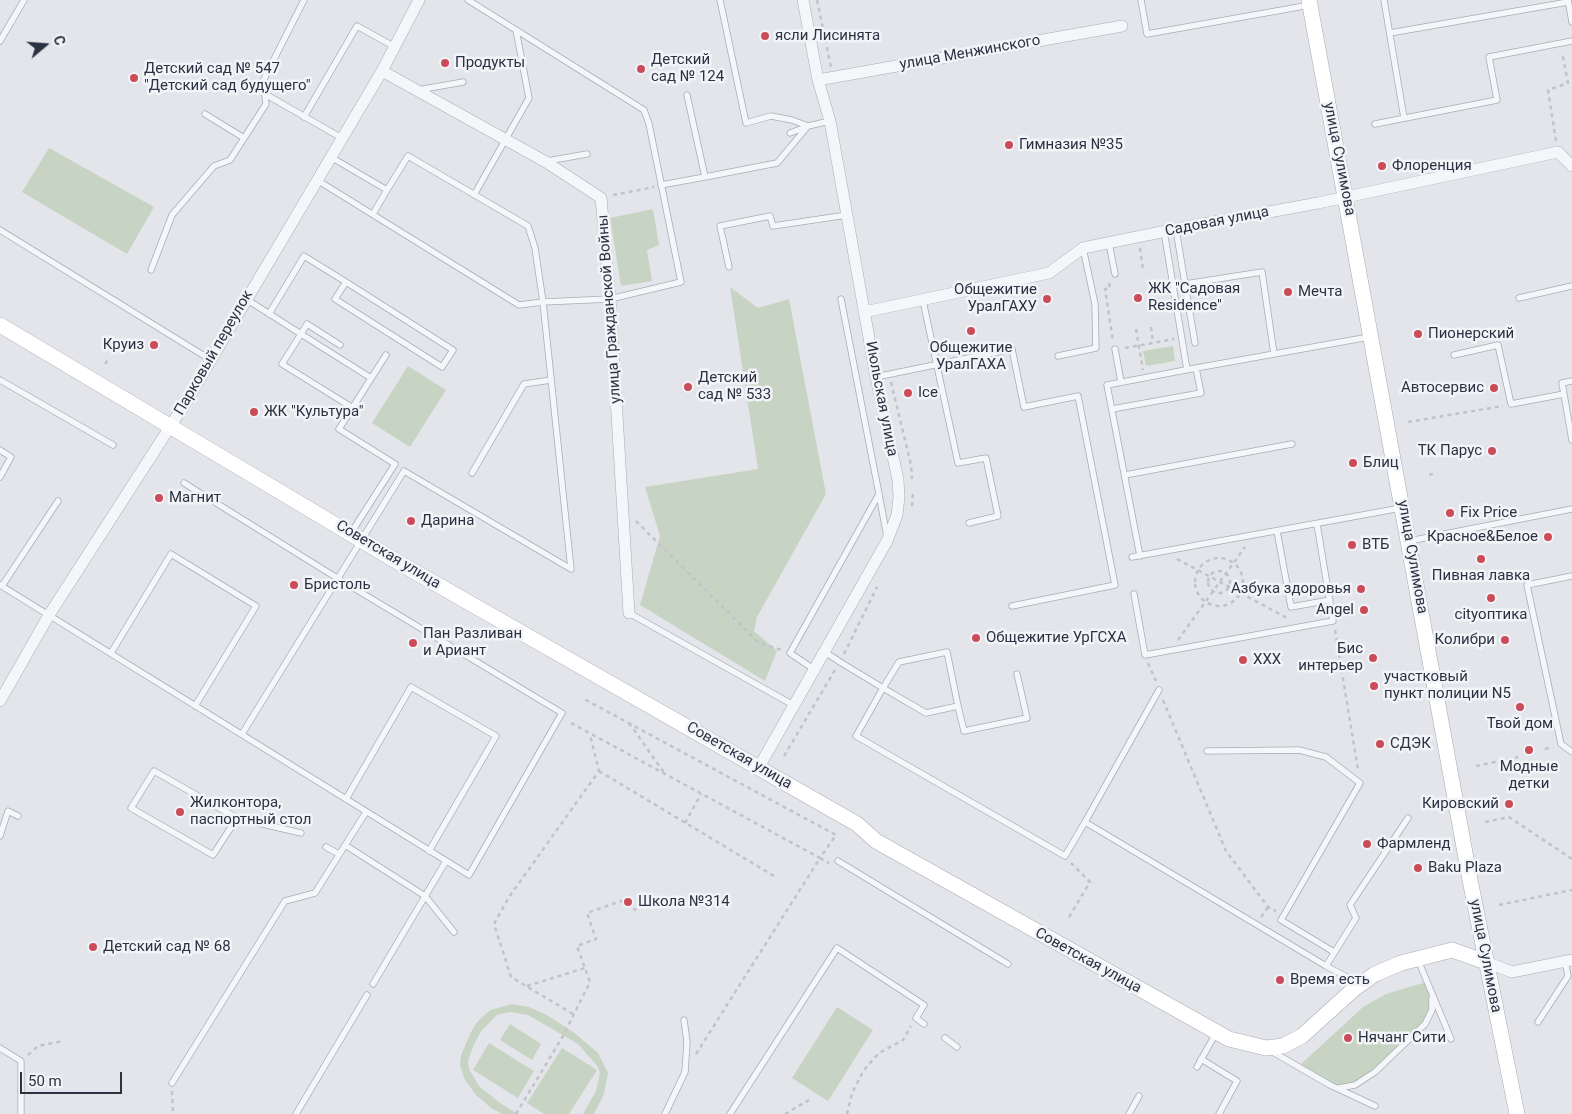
<!DOCTYPE html>
<meta charset="utf-8">
<style>
body{margin:0}
#map{position:relative;width:1572px;height:1114px;overflow:hidden;background:#e3e5ea;font-family:Roboto,sans-serif}
canvas{display:block}
.north{position:absolute;left:20px;top:20px;width:50px;height:50px;-webkit-text-stroke:4px #f2f4f8;paint-order:stroke;rotate:72deg;font-size:14px;font-weight:700;line-height:20px;text-align:center;color:#2b3242}
.north::after{content:'';display:block;margin:auto;width:18px;height:22px;background:#2b3242;clip-path:polygon(50% 0,100% 100%,50% 72%,0 100%)}
.scale{position:absolute;left:20px;top:1072px;width:102px;height:22px;box-sizing:border-box;border:2px solid #2b3242;border-top:0;padding-left:6px;font-size:15px;line-height:18px;white-space:nowrap;color:#2b3242;-webkit-text-stroke:4px #f2f4f8;paint-order:stroke}
</style>
<div id="map">
<canvas width="1572" height="1114"></canvas>
<div class="north">С</div>
<div class="scale">50 m</div>
</div>
<script>
const c = document.querySelector('canvas').getContext('2d');
c.lineJoin = 'round';
function fill(path, color) { c.fillStyle = color; c.fill(path, 'evenodd'); }
const toPath = rows => new Path2D(rows.map(r => 'M' + r).join(''));
function strokePath(path, color, width, dash) { c.strokeStyle = color; c.lineWidth = width; c.lineCap = dash ? 'butt' : 'round'; c.setLineDash(dash || []); c.stroke(path); }
function label(font, color, halo, rows, align = 'center') {
  c.font = font + ' Roboto,sans-serif'; c.lineWidth = 5; c.setLineDash([]); c.textBaseline = 'middle'; c.strokeStyle = halo; c.fillStyle = color; for (const [text, x, y, turn = 0] of rows) {
    c.save(); c.translate(x, y); c.rotate((+turn || 0) * Math.PI / 180); c.textAlign = isNaN(turn) ? turn : align; if (halo) c.strokeText(text, 0, 0); c.fillText(text, 0, 0); c.restore();
  }
}
const green = toPath([
 [49,148,154,207,127,254,22,192],
 [653,209,659,245,647,250,652,281,621,286,610,218],
 [730,287,758,308,789,299,826,494,757,617,754,631,777,651,765,681,640,605,660,536,645,487,758,469],
 [1173,346,1175,361,1146,366,1143,351],
 [408,366,446,390,410,447,372,423],
 [1426,982,1432,998,1430,1017,1365,1079,1339,1088,1298,1067,1363,1007,1386,994],
 [512,1004,529,1007,547,1015,576,1034,598,1053,608,1073,604,1094,594,1114,583,1114,596,1091,600,1073,598,1067,578,1044,528,1015,510,1012,497,1015,482,1030,474,1044,468,1061,469,1069,479,1086,500,1103,518,1114,502,1114,491,1108,476,1095,465,1080,460,1066,461,1055,471,1032,477,1022,490,1010],
 [837,1007,873,1030,828,1101,792,1078],
 [510,1024,541,1044,532,1060,500,1040],
 [489,1043,534,1071,518,1098,473,1070],
 [562,1048,597,1070,569,1114,544,1114,527,1103]
]);
const path = toPath([
 [817,0,831,67],
 [1556,141,1548,90,1568,83,1562,52],
 [613,195,654,187],
 [1140,248,1143,269],
 [1109,283,1110,288,1105,289,1113,341],
 [1151,327,1153,342],
 [1136,329,1143,370],
 [1125,348,1174,339],
 [105,364,109,358],
 [891,382,911,465,912,479],
 [1408,422,1503,406],
 [1429,475,1436,473],
 [912,506,913,492],
 [636,521,759,643,782,650],
 '1195 582a24 24 0 1 1 48 0a24 24 0 1 1-48 0Z',
 [1177,559,1289,619],
 '1208 582a11 11 0 1 1 22 0a11 11 0 1 1-22 0Z',
 [1335,630,1358,770],
 [1178,640,1245,547],
 [844,654,877,587],
 [1148,663,1156,681],
 [1163,700,1226,851,1268,907,1276,911],
 [571,723,820,858,836,835,584,699],
 [629,723,665,774],
 [1545,749,1553,747],
 [784,756,835,670],
 [1476,766,1518,757],
 [599,771,774,876],
 [1485,822,1509,817,1572,859],
 [685,823,701,794],
 [1499,905,1572,890],
 [1069,917,1090,882,1071,863],
 [1261,917,1268,907],
 [527,986,585,968],
 [573,1014,511,977,494,924,509,897,599,771,590,735],
 [696,1054,820,858,829,863],
 [28,1055,38,1046,63,1041],
 [172,1091,173,1114],
 [516,1114,563,1036,590,982,577,946,596,939,587,913,621,901,635,910,646,893],
 [785,1114,809,1100],
 [847,1114,852,1093,864,1070,879,1053,903,1040,911,1026]
]);
const lane = toPath([
 [720,0,746,123,771,116,792,120,808,126],
 [1141,0,1147,34,1310,5],
 [1384,0,1404,118],
 [1568,0,1572,22],
 [1390,33,1568,2],
 [0,41,24,0],
 [418,90,463,82],
 [265,94,340,137],
 [687,95,705,177,777,163,808,126,830,121],
 [205,114,244,138],
 [304,117,357,26,393,46],
 [1375,124,1497,100,1489,57,1572,41],
 [790,133,806,127],
 [547,161,587,154],
 [317,180,519,305,543,302,610,299,681,282,649,124,644,110,468,0],
 [661,185,705,177],
 [474,195,529,98,516,30],
 [373,214,387,190],
 [1176,229,1185,284,1262,272,1274,354],
 [0,230,211,360],
 [1164,231,1187,370],
 [1109,243,1115,274],
 [729,267,720,226,770,216,773,226,847,215],
 [151,270,172,215,214,166,230,160,266,104,263,81,304,0],
 [1185,284,1195,343],
 [1519,298,1572,286],
 [246,299,301,334,307,324,340,345],
 [923,301,958,463,986,458,998,516,969,523],
 [269,314,304,256,346,282,453,350,442,367,335,299,346,282],
 [1115,349,1121,382],
 [1454,355,1498,345,1511,404,1564,394],
 [1058,356,1096,348,1095,304,1083,248],
 [876,377,1012,349,1024,407,1078,396,1115,585,1012,606],
 [0,380,113,445],
 [1572,381,1562,383,1572,440],
 [353,408,282,364,301,334,371,378],
 [1112,409,1201,393,1196,368,1369,337],
 [0,450,11,457,0,477],
 [472,473,524,384,551,380],
 [1125,475,1292,444],
 [879,494,887,537],
 [1277,531,1291,607,1330,600],
 [351,533,395,464,339,429,386,355],
 [1409,541,1572,509],
 [1140,556,1107,385,1196,368],
 [1132,557,1401,508],
 [1572,576,1527,585,1561,744,1572,752],
 [0,585,469,875,562,713,337,578,184,483],
 [2,586,58,501],
 [1134,594,1145,655,1333,621,1317,524],
 [629,613,795,706],
 [825,652,840,662,883,688,926,713,958,706,947,652,899,662,883,688,856,736,1065,856,1085,822,1326,966,1356,918,1350,905,1408,818],
 [111,653,171,554,256,606,195,706],
 [815,670,790,653,879,494,841,299],
 [958,706,964,731,1027,718,1017,674],
 [242,734,404,471,571,569,543,302,535,248,528,226,408,156,387,190,329,156],
 [1207,751,1299,750,1326,757,1360,783,1281,920,1334,952],
 [346,799,411,687,496,736,429,851],
 [237,818,213,855,131,808,154,771,237,818,301,833],
 [1085,822,1159,690],
 [0,836,8,811,18,816],
 [345,845,425,896,454,932],
 [326,847,339,854],
 [838,861,1008,964],
 [1418,960,1451,1039],
 [1326,966,1347,977,1353,987],
 [373,984,446,861],
 [1538,1022,1568,976,1565,961],
 [945,1038,957,1047],
 [0,1048,21,1061,21,1114],
 [1271,1051,1330,1085,1375,1106],
 [1201,1059,1237,1081,1219,1114],
 [1197,1067,1216,1033],
 [172,1083,285,901,315,893,366,812],
 [1339,1088,1355,1085,1375,1072,1425,1024,1432,1010,1432,998],
 [296,1114,367,995],
 [665,1114,685,1072,687,1042,684,1020],
 [730,1114,837,948,924,1005,916,1018,924,1024],
 [1129,1114,1139,1096]
]);
const street = toPath([
 [382,71,546,162,601,198,610,299,629,613],
 [818,80,1122,26],
 [864,312,1049,273,1083,248,1176,229,1318,203,1558,152,1572,166],
 [0,701,49,615,186,402,382,71,419,0],
 [759,767,887,541,897,515,899,497,898,480,876,377,830,121,818,80,803,0],
 [1486,962,1512,972,1572,960]
]);
const secondary = toPath([
 [1309,0,1470,880,1517,1114],
 [0,325,403,565,857,824,876,841,1229,1039,1266,1048,1283,1046,1302,1036,1354,989,1375,974,1401,963,1452,950,1486,962]
]);
const markers = [
 [765,36,5,"#cb4c58"],
 [445,63,5,"#cb4c58"],
 [641,69,5,"#cb4c58"],
 [134,78,5,"#cb4c58"],
 [1009,145,5,"#cb4c58"],
 [1382,166,5,"#cb4c58"],
 [1288,292,5,"#cb4c58"],
 [1138,298,5,"#cb4c58"],
 [1047,299,5,"#cb4c58"],
 [971,331,5,"#cb4c58"],
 [1418,334,5,"#cb4c58"],
 [154,345,5,"#cb4c58"],
 [688,387,5,"#cb4c58"],
 [1494,388,5,"#cb4c58"],
 [908,393,5,"#cb4c58"],
 [254,412,5,"#cb4c58"],
 [1492,451,5,"#cb4c58"],
 [1353,463,5,"#cb4c58"],
 [159,498,5,"#cb4c58"],
 [1450,513,5,"#cb4c58"],
 [411,521,5,"#cb4c58"],
 [1548,537,5,"#cb4c58"],
 [1352,545,5,"#cb4c58"],
 [1481,559,5,"#cb4c58"],
 [294,585,5,"#cb4c58"],
 [1361,589,5,"#cb4c58"],
 [1491,598,5,"#cb4c58"],
 [1364,610,5,"#cb4c58"],
 [976,638,5,"#cb4c58"],
 [1505,640,5,"#cb4c58"],
 [413,643,5,"#cb4c58"],
 [1373,658,5,"#cb4c58"],
 [1243,660,5,"#cb4c58"],
 [1374,686,5,"#cb4c58"],
 [1520,707,5,"#cb4c58"],
 [1380,744,5,"#cb4c58"],
 [1529,750,5,"#cb4c58"],
 [1509,804,5,"#cb4c58"],
 [180,812,5,"#cb4c58"],
 [1367,844,5,"#cb4c58"],
 [1418,868,5,"#cb4c58"],
 [628,902,5,"#cb4c58"],
 [93,947,5,"#cb4c58"],
 [1280,980,5,"#cb4c58"],
 [1348,1038,5,"#cb4c58"]
];
const poiNames = [
 ["ясли Лисинята",775,36],
 ["Детский",651,60],
 ["сад № 124",651,77],
 ["Продукты",455,63],
 ["Детский сад № 547",144,69],
 ["\"Детский сад будущего\"",144,86],
 ["Гимназия №35",1019,145],
 ["Флоренция",1392,166],
 ["ЖК \"Садовая",1148,289],
 ["Residence\"",1148,306],
 ["Общежитие",1037,290,"right"],
 ["УралГАХУ",1037,307,"right"],
 ["Мечта",1298,292],
 ["Пионерский",1428,334],
 ["Круиз",144,345,"right"],
 ["Общежитие",971,348,"center"],
 ["УралГАХА",971,365,"center"],
 ["Детский",698,378],
 ["сад № 533",698,395],
 ["Автосервис",1484,388,"right"],
 ["Ice",918,393],
 ["ЖК \"Культура\"",264,412],
 ["ТК Парус",1482,451,"right"],
 ["Блиц",1363,463],
 ["Магнит",169,498],
 ["Fix Price",1460,513],
 ["Дарина",421,521],
 ["Красное&Белое",1538,537,"right"],
 ["ВТБ",1362,545],
 ["Пивная лавка",1481,576,"center"],
 ["Бристоль",304,585],
 ["Азбука здоровья",1351,589,"right"],
 ["Angel",1354,610,"right"],
 ["cityоптика",1491,615,"center"],
 ["Пан Разливан",423,634],
 ["и Ариант",423,651],
 ["Общежитие УрГСХА",986,638],
 ["Колибри",1495,640,"right"],
 ["Бис",1363,649,"right"],
 ["интерьер",1363,666,"right"],
 ["XXX",1253,660],
 ["участковый",1384,677],
 ["пункт полиции N5",1384,694],
 ["Твой дом",1520,724,"center"],
 ["СДЭК",1390,744],
 ["Модные",1529,767,"center"],
 ["детки",1529,784,"center"],
 ["Жилконтора,",190,803],
 ["паспортный стол",190,820],
 ["Кировский",1499,804,"right"],
 ["Фармленд",1377,844],
 ["Baku Plaza",1428,868],
 ["Школа №314",638,902],
 ["Детский сад № 68",103,947],
 ["Время есть",1290,980],
 ["Нячанг Сити",1358,1038]
];
const streetNames = [
 ["улица Менжинского",970,53,-10],
 ["улица Сулимова",1339,159,79],
 ["Садовая улица",1217,222,-11],
 ["улица Гражданской Войны",610,309,-94],
 ["Парковый переулок",214,353,-60],
 ["Июльская улица",881,399,79],
 ["Советская улица",388,555,31],
 ["улица Сулимова",1412,557,80],
 ["Советская улица",739,756,30],
 ["улица Сулимова",1485,956,79],
 ["Советская улица",1088,961,29]
];
fill(green, '#c7d4c4');
strokePath(lane, '#a8acb4', 7);
strokePath(street, '#a8acb4', 12);
strokePath(secondary, '#a8acb4', 16);
strokePath(path, '#c0c3c9', 2.5, [4, 4]);
strokePath(lane, '#f5f6f9', 5.5);
strokePath(street, '#f5f6f9', 11);
strokePath(secondary, '#fff', 15);
for (const [x, y, r, color] of markers) { const dot = new Path2D(); dot.arc(x, y, r, 0, 2 * Math.PI); c.fillStyle = color; c.fill(dot); strokePath(dot, '#f2f4f8', 2); }
label('15px', '#2b3242', '#f2f4f8', poiNames, 'left');
label('15px', '#2b3242', '#f2f4f8', streetNames);
</script>
